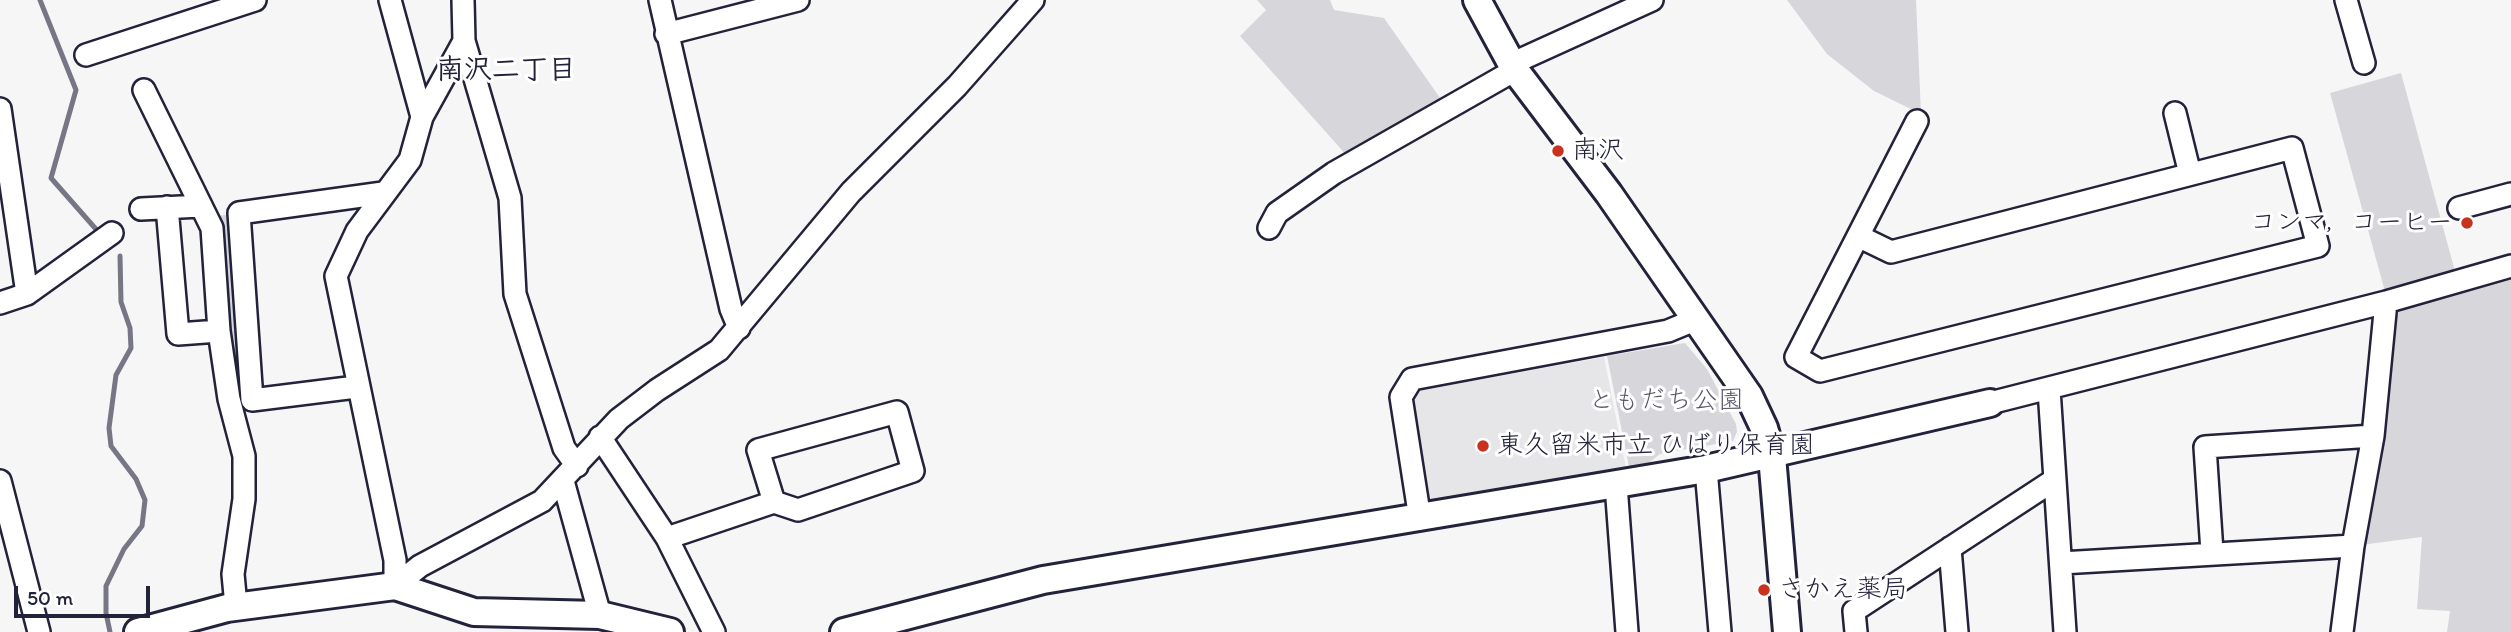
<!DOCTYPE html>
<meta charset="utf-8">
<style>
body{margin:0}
#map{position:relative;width:2511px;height:632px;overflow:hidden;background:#f6f6f7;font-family:Itim,sans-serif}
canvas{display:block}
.scale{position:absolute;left:14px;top:586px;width:136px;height:32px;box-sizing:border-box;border:4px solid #22223b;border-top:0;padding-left:9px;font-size:21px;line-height:24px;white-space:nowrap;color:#22223b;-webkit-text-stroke:5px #fff;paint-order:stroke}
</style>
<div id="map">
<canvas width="2511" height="632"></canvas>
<div class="scale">50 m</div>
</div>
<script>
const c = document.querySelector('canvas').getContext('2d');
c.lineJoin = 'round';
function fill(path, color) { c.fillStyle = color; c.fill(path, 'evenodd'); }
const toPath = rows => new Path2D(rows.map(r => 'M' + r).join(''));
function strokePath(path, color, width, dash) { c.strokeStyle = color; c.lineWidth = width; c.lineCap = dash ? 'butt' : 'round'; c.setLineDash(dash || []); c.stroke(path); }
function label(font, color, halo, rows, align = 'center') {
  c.font = font + ' Itim,"Klee One",sans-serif'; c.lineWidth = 6; c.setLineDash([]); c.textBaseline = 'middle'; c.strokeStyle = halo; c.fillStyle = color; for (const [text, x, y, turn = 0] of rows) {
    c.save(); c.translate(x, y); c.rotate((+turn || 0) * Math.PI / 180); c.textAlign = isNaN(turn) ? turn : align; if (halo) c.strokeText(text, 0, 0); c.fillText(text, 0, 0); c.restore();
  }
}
const built = toPath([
 [1604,357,1628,478,1429,517,1411,399,1418,391]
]);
const green = toPath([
 [1257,0,1330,0,1334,10,1384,18,1445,105,1349,158,1240,36,1266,10],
 [1787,0,1916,0,1921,114,1874,91,1827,54],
 [2401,73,2456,275,2386,295,2330,93],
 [239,213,252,400,235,402,210,217],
 [2511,273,2511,632,2447,632,2450,611,2417,609,2422,537,2353,546,2386,302],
 [1685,343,1707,369,1736,424,1737,432,1733,441,1660,454,1631,477,1607,356]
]);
const stream = toPath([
 [40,0,76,90,51,178,102,236],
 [110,632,106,613,106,586,124,549,142,526,145,500,136,479,111,446,109,428,116,375,131,348,130,328,121,302,120,256]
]);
const minor = toPath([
 [390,0,422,117],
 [463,0,464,41,510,198,515,294,564,448,577,466],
 [660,0,731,309,739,328],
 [2346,0,2364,63],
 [666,34,798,0],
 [86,55,255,0],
 [1511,64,1652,0],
 [144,90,212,228,219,331,229,399,244,456,244,499,233,574,236,606],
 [0,109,27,294],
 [2175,113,2190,174],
 [167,207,178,334,219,331],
 [2459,208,2511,194],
 [141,209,201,206],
 [1269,228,1277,213,1334,173,1515,70],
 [1858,236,1891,252,2292,148,2318,246,1820,371,1796,357,1917,121],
 [0,303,27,294,112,233],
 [356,387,252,400,239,213,383,193],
 [2049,389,2065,632],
 [1990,403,2386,302,2511,266],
 [600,437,667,538,714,632],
 [1706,469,1720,632],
 [0,481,39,632],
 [563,481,600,615],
 [1616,485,1627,632],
 [1420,519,1401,397,1412,379,1668,331,1697,319],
 [667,538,774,502,758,450,897,412,913,471,798,510,774,502],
 [1950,548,1957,632],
 [2212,552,2205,447,2373,436],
 [2061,563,2353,546],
 [395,586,420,566,542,501,619,419,657,390,719,350,851,192,957,86,1033,0],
 [395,586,395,560,336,276,357,231,410,160,422,117,464,41],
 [1856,632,1854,611,2054,480],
 [2342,632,2353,546,2373,436,2386,302]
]);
const tertiary = toPath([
 [1477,0,1515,70,1609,194,1749,396,1764,428,1772,456,1787,632],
 [138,632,227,608,395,586,474,612,600,615,670,632],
 [844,632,1043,580,1706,469,1990,403]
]);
const markers = [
 [1558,151,7,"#c8321e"],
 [2467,223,7,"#c8321e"],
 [1483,446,7,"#c8321e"],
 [1764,590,7,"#c8321e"]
];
const poiNames = [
 ["南沢",1572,151],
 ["コンマ，コーヒー",2453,223,"right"],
 ["東久留米市立 ひばり保育園",1497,446],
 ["さかえ薬局",1778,590]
];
const parkNames = [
 ["ともだち公園",1666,401]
];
const neighbourhoodNames = [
 ["南沢二丁目",506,71]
];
fill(built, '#e6e6e9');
fill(green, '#d7d7db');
strokePath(stream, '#767685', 5);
strokePath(minor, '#22223b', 26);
strokePath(tertiary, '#22223b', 32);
strokePath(minor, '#fff', 21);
strokePath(tertiary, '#fff', 26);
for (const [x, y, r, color] of markers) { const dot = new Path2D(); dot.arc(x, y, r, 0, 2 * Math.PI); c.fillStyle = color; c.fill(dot); strokePath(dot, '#fff', 2.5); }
label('26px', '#22223b', '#fff', poiNames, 'left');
label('26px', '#58586b', '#fff', parkNames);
label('bold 28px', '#22223b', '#fff', neighbourhoodNames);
</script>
